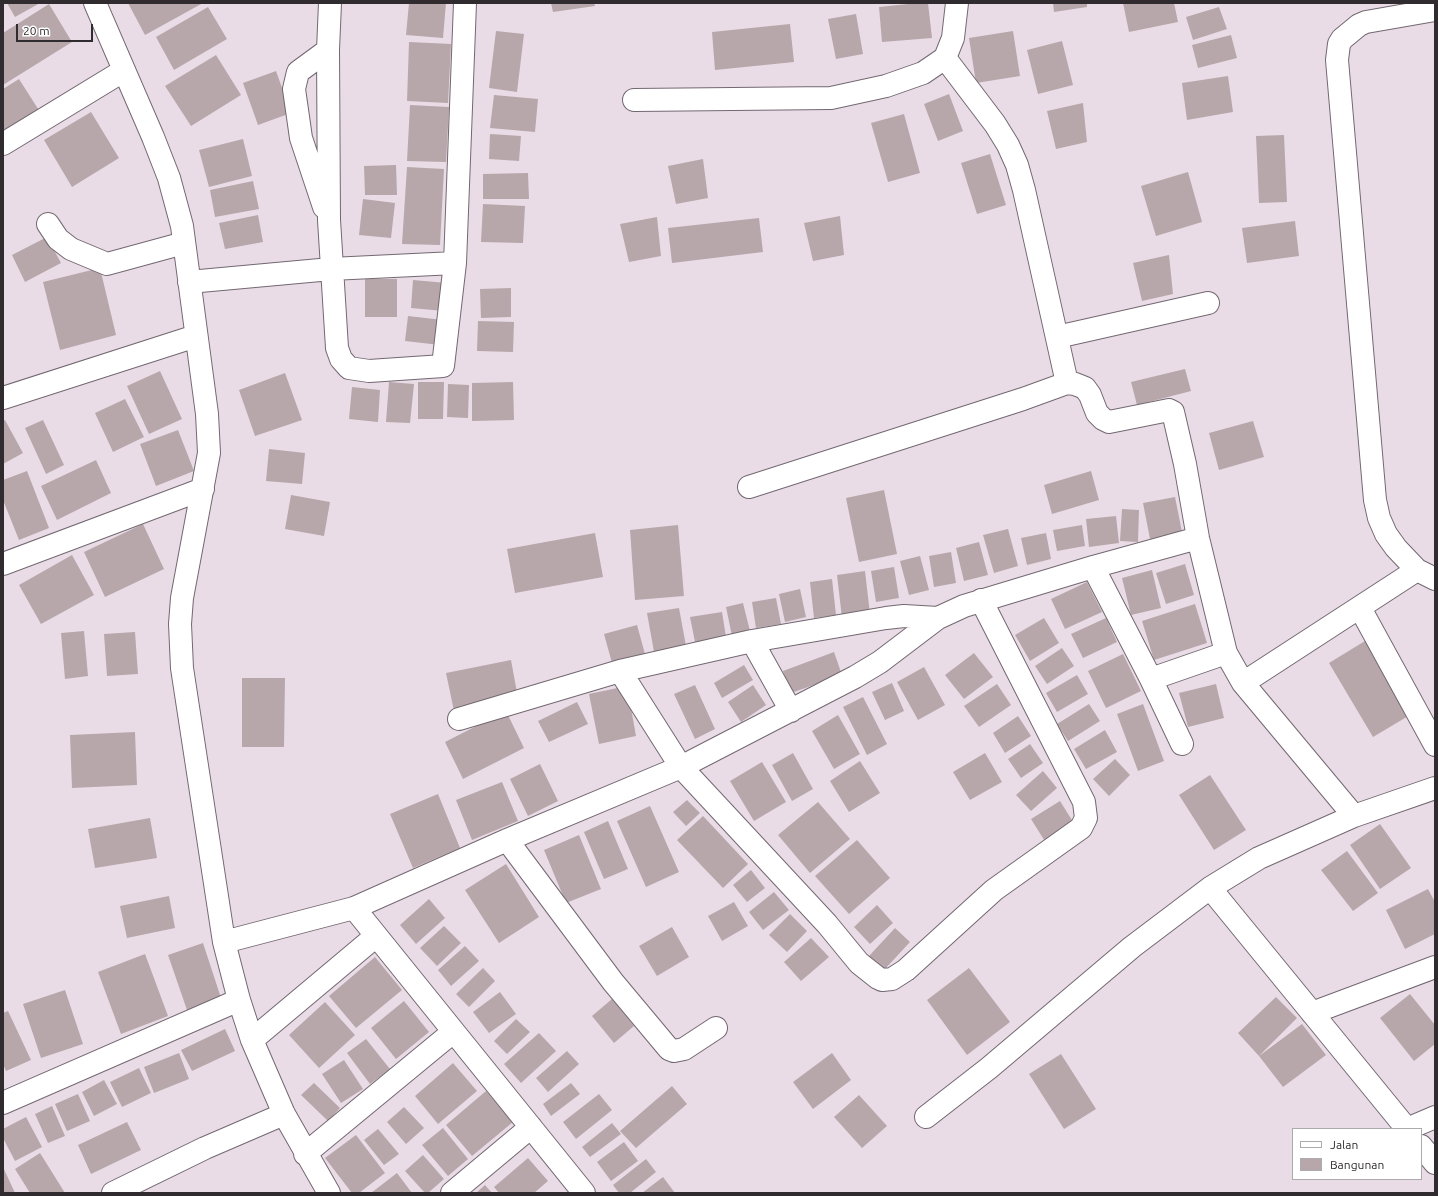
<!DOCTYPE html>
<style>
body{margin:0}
#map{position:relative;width:1438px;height:1196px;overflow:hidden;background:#e9dce6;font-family:Ubuntu,sans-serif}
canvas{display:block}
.frame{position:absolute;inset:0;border:4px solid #2f2b2e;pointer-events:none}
.legend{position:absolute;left:1292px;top:1128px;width:130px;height:52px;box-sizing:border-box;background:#fff;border:1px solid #acaaab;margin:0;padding:5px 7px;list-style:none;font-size:12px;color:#2f2b2e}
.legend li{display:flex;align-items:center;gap:8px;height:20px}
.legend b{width:20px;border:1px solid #acaaab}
.scale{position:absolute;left:16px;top:24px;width:77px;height:18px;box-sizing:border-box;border:2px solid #2f2b2e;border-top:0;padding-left:5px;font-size:12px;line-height:14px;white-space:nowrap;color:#2f2b2e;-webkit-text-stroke:3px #fff;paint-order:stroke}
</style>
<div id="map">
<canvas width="1438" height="1196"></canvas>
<div class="frame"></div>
<ul class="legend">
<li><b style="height:5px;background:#fff"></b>Jalan</li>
<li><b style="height:11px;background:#b7a7aa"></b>Bangunan</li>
</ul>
<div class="scale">20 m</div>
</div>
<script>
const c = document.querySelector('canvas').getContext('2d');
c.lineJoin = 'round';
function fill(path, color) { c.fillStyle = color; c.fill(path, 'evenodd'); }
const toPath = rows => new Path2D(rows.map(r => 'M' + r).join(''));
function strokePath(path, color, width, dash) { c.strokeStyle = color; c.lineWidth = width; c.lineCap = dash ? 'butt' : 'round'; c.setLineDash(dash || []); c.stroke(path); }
const building = toPath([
 [7,3,40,3,15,17],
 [128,3,203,3,145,35],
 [409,3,446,3,443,38,406,35],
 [551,3,594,3,595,6,553,12],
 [918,3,928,3,932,38,882,42,879,7],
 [1053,3,1087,3,1087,7,1054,12],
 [1123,3,1174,3,1178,22,1129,32],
 [49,4,72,42,3,85,3,33],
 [208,7,227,39,174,70,156,37],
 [1219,7,1227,29,1193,40,1186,17],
 [856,14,863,54,836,59,828,19],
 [790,24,794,62,715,70,712,32],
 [496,31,524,34,517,92,489,88],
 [1013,31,1020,76,976,83,969,38],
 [1231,35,1237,58,1198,68,1192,45],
 [1062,41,1073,85,1038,94,1027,50],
 [409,42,451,44,448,103,407,101],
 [216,55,241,95,191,126,165,86],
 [276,71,291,113,258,125,243,83],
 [1228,76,1233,112,1187,120,1182,83],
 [19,79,42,115,3,139,3,89],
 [949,94,963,131,938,141,924,104],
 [494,95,538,99,535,132,490,128],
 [1083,103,1087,142,1056,149,1047,111],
 [410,105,449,107,446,162,407,161],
 [91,112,119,158,72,187,44,140],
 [904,114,920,173,888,182,871,123],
 [490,134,521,136,519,161,489,159],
 [1284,135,1287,202,1259,203,1256,136],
 [243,139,252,176,209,187,199,150],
 [990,154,1006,205,977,214,961,163],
 [703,159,708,198,676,204,668,166],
 [396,165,397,195,365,195,364,166],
 [407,167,444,169,440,245,402,244],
 [1188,172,1202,222,1156,236,1141,186],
 [528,173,529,199,483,199,483,174],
 [253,181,259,209,215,217,210,190],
 [363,199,395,203,391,238,359,235],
 [483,204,525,206,523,243,481,242],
 [258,215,263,242,225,249,219,223],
 [840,216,844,255,813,261,804,223],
 [657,217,661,256,629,262,620,224],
 [759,218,763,252,672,263,668,228],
 [1295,221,1299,256,1247,263,1242,228],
 [47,237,61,263,25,282,12,255],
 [1169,255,1173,294,1142,301,1133,263],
 [100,268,116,335,60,350,43,282],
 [365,279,397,279,397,317,365,317],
 [413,280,447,283,444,311,411,308],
 [511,288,511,317,481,318,480,289],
 [408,316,443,320,440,345,405,341],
 [478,321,514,322,513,352,477,351],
 [1185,369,1191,391,1137,405,1131,382],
 [160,371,182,419,149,434,127,386],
 [285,373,302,420,255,436,239,390],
 [389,382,414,384,410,423,386,422],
 [418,382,444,382,443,419,418,419],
 [513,382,514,420,472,421,472,383],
 [448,384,469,385,468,418,447,417],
 [352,387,380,390,378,422,349,419],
 [125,399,144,437,113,452,95,413],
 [5,420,23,453,3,464,3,421],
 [43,420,64,465,46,474,25,428],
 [1253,421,1264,457,1219,470,1209,433],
 [178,430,194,471,156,486,140,444],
 [269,449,305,453,302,484,266,481],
 [96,460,111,493,57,520,41,486],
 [27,471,49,528,19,540,3,500,3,480],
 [1091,471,1099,500,1052,514,1044,485],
 [884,490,897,554,859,562,846,498],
 [291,495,330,502,324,536,285,529],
 [1175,497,1182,532,1150,539,1143,503],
 [1122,509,1139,510,1138,542,1120,541],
 [1116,516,1119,543,1089,547,1086,519],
 [143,524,164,569,105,597,84,552],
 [678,525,684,596,635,600,630,530],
 [1082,525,1085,546,1057,551,1053,530],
 [1008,529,1018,566,994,573,983,535],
 [595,533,603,577,515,593,507,549],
 [1046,533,1051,559,1027,565,1021,538],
 [979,542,988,575,964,581,956,548],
 [951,552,956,583,934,587,929,556],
 [72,555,94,595,41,624,19,585],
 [920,556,929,590,909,595,900,561],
 [1185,564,1194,595,1166,604,1156,573],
 [894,567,899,598,876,602,871,571],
 [1152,570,1161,608,1131,615,1122,578],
 [865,571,870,614,842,618,837,575],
 [832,579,836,615,814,618,810,582],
 [1087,582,1102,612,1065,629,1051,599],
 [800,589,806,617,785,622,779,594],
 [776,598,781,624,756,628,752,602],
 [743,603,750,631,732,636,726,607],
 [1195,604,1207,643,1154,660,1142,621],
 [679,608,686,646,654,652,647,613],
 [722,612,726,637,695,642,690,617],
 [1044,618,1059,643,1030,661,1015,635],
 [1106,618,1117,642,1083,658,1071,634],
 [637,625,645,654,612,663,604,634],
 [84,631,88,676,65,679,61,633],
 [135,632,138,674,107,676,104,634],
 [1365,641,1410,715,1373,737,1329,663],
 [1062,648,1074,666,1047,684,1035,666],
 [834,652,842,675,791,693,783,671],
 [974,653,993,677,964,699,945,675],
 [1123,654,1141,691,1106,708,1088,671],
 [511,660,518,698,454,711,446,673],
 [744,665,753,680,722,698,714,683],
 [924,667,945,705,918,720,897,682],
 [1077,675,1088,694,1057,712,1046,693],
 [242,678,285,678,284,747,242,747],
 [892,683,904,711,885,720,872,692],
 [997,684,1011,705,979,727,964,706],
 [1216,684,1224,718,1188,727,1179,693],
 [695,685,715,729,695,739,674,694],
 [753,685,766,705,741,722,728,702],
 [627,686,636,736,599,744,589,694],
 [863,697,887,744,867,755,843,707],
 [577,702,588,724,549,742,538,721],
 [1089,704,1100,721,1068,741,1057,724],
 [1143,704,1164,761,1138,771,1117,714],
 [506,711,524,748,463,779,445,742],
 [838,715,860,754,834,769,812,731],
 [1018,716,1031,736,1005,753,993,733],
 [1105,730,1117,752,1086,769,1074,749],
 [135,732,137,785,72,788,70,735],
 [1030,744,1043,763,1021,778,1008,759],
 [793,753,813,789,792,801,772,765],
 [985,753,1002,782,970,800,953,772],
 [1115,759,1130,775,1109,796,1093,779],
 [860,761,880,793,849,812,830,781],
 [762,762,786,802,754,821,730,781],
 [540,764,558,801,528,816,510,779],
 [1043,771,1057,788,1031,811,1016,795],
 [1210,775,1246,830,1214,850,1179,795],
 [502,782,518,821,472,840,456,800],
 [438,794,460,848,413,868,390,814],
 [687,800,700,813,686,826,673,812],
 [1060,801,1075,825,1046,843,1031,819],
 [818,802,850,839,810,873,778,835],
 [650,806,679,872,646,887,617,821],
 [703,816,748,864,723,888,677,840],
 [150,818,157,858,95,868,88,829],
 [608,821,628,869,604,879,584,832],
 [1380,824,1411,868,1380,889,1350,845],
 [579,835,601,889,566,903,544,850],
 [857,840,890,878,849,914,815,876],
 [1347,851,1378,893,1353,911,1321,870],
 [506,864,539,917,499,943,465,890],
 [751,870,765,888,747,902,733,885],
 [1428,889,1435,902,1435,934,1405,949,1386,910],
 [774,892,789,910,763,930,749,912],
 [169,896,175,928,127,938,120,906],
 [429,899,445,918,416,944,400,925],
 [734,902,748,926,722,941,708,916],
 [877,905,893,923,870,944,854,927],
 [790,914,807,931,787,952,769,935],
 [444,926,461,943,437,966,420,948],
 [672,927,689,957,657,976,639,946],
 [895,928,910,942,884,970,869,956],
 [811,938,829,957,801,981,784,962],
 [203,943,221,998,187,1010,168,955],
 [465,946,479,961,451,986,438,970],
 [145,954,168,1016,121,1034,98,972],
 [375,957,402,990,356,1028,329,996],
 [483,968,495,981,469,1007,456,994],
 [969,968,1010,1022,967,1055,927,1000],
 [65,990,83,1044,41,1058,23,1004],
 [500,992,516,1014,489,1033,473,1012],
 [1410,994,1435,1025,1435,1044,1414,1061,1380,1018],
 [1276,997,1297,1018,1259,1056,1302,1024,1326,1055,1283,1087,1259,1056,1238,1033],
 [612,999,634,1026,614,1043,592,1016],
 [404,1001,429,1032,396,1059,371,1028],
 [325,1002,355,1035,319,1068,289,1035],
 [8,1011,31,1060,6,1071,3,1064,3,1013],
 [516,1019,530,1032,507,1054,494,1041],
 [225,1029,235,1051,192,1071,181,1050],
 [539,1033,556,1051,521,1083,504,1064],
 [366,1039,390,1069,370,1084,347,1053],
 [567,1051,579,1064,548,1092,536,1078],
 [179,1053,189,1079,154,1093,144,1067],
 [832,1053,851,1080,813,1109,793,1082],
 [1061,1054,1096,1109,1064,1129,1029,1074],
 [344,1060,363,1089,341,1103,322,1074],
 [453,1063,477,1091,438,1124,415,1096],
 [139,1068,151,1093,122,1107,110,1082],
 [104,1080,117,1104,94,1116,82,1092],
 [314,1083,340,1108,328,1121,301,1095],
 [571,1083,580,1094,551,1116,543,1104],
 [672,1086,687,1104,636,1148,620,1131],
 [486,1091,513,1122,472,1156,446,1125],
 [78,1094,90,1121,67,1131,55,1104],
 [599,1094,612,1110,576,1139,563,1122],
 [859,1095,887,1126,862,1148,834,1117],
 [52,1106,65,1136,48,1143,35,1114],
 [404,1107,424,1128,406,1144,387,1122],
 [26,1117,42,1147,15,1161,3,1138,3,1129],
 [127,1122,141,1150,91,1174,78,1145],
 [612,1123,621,1134,590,1157,582,1147],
 [443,1128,468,1159,448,1176,422,1145],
 [378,1129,399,1154,384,1165,364,1140],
 [356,1135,385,1173,359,1193,352,1193,325,1158],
 [624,1142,638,1161,611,1181,597,1162],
 [40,1153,65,1193,30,1193,15,1169],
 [423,1155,444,1179,428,1193,425,1193,405,1171],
 [528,1158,548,1181,534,1193,499,1193,494,1187],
 [646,1159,656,1172,630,1193,619,1193,613,1185],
 [3,1167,15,1193,3,1193],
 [397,1173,412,1193,371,1193],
 [663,1177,675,1193,642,1193],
 [485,1185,492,1193,476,1193]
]);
const minor = toPath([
 [95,3,153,137,169,178,182,226,207,414,209,453,182,598,180,624,182,668,224,942,239,1000,252,1040,284,1114,329,1193],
 [330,3,328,50,329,220,337,348,341,359,349,368,369,371,443,366,455,263,465,3],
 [1435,10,1366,22,1359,25,1342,39,1339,44,1337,60,1375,500,1379,518,1386,534,1396,548,1417,570,1435,579],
 [945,58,995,124,1008,145,1017,165,1024,190,1067,383,1075,384,1085,388,1090,395,1097,413,1103,419,1109,422,1169,410,1173,412,1185,464,1198,538,1226,653,1243,683,1354,816],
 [634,100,831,98,886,86,923,73,945,58,953,38,957,3],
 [3,144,123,71],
 [324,207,301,138,294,89,298,72,328,50],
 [48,224,58,239,71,249,107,264,184,243],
 [189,282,331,269,455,263],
 [1057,337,1208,303],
 [3,398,196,336],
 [749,487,1023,399,1067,383],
 [3,564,203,489],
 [1093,567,1151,679,1182,744],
 [1360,608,1435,745],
 [752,641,791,711],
 [620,671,681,767,827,924,859,963,878,978,882,980,892,979,906,970,994,890,1081,828,1086,818,1084,802,981,600],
 [1151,679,1226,653],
 [1243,683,1417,570],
 [459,719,620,671,752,641,886,618,904,616,938,618],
 [507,840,613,982,669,1049,674,1051,684,1049,716,1028],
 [1210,888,1407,1129],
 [354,908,584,1193],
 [224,942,354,908,507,840,681,767,855,677,880,662,938,618,964,606,1093,567,1198,538],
 [1312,1013,1435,967],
 [252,1040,376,936],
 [3,1103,239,1000],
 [926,1117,989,1068,1132,947,1210,888,1259,858,1354,816,1435,788],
 [1407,1129,1435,1117],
 [1421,1146,1435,1163],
 [305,1154,453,1032],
 [113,1193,205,1148,284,1114],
 [452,1193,531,1127]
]);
fill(building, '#b7a7aa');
strokePath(minor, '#736871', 24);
strokePath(minor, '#fff', 22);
</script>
